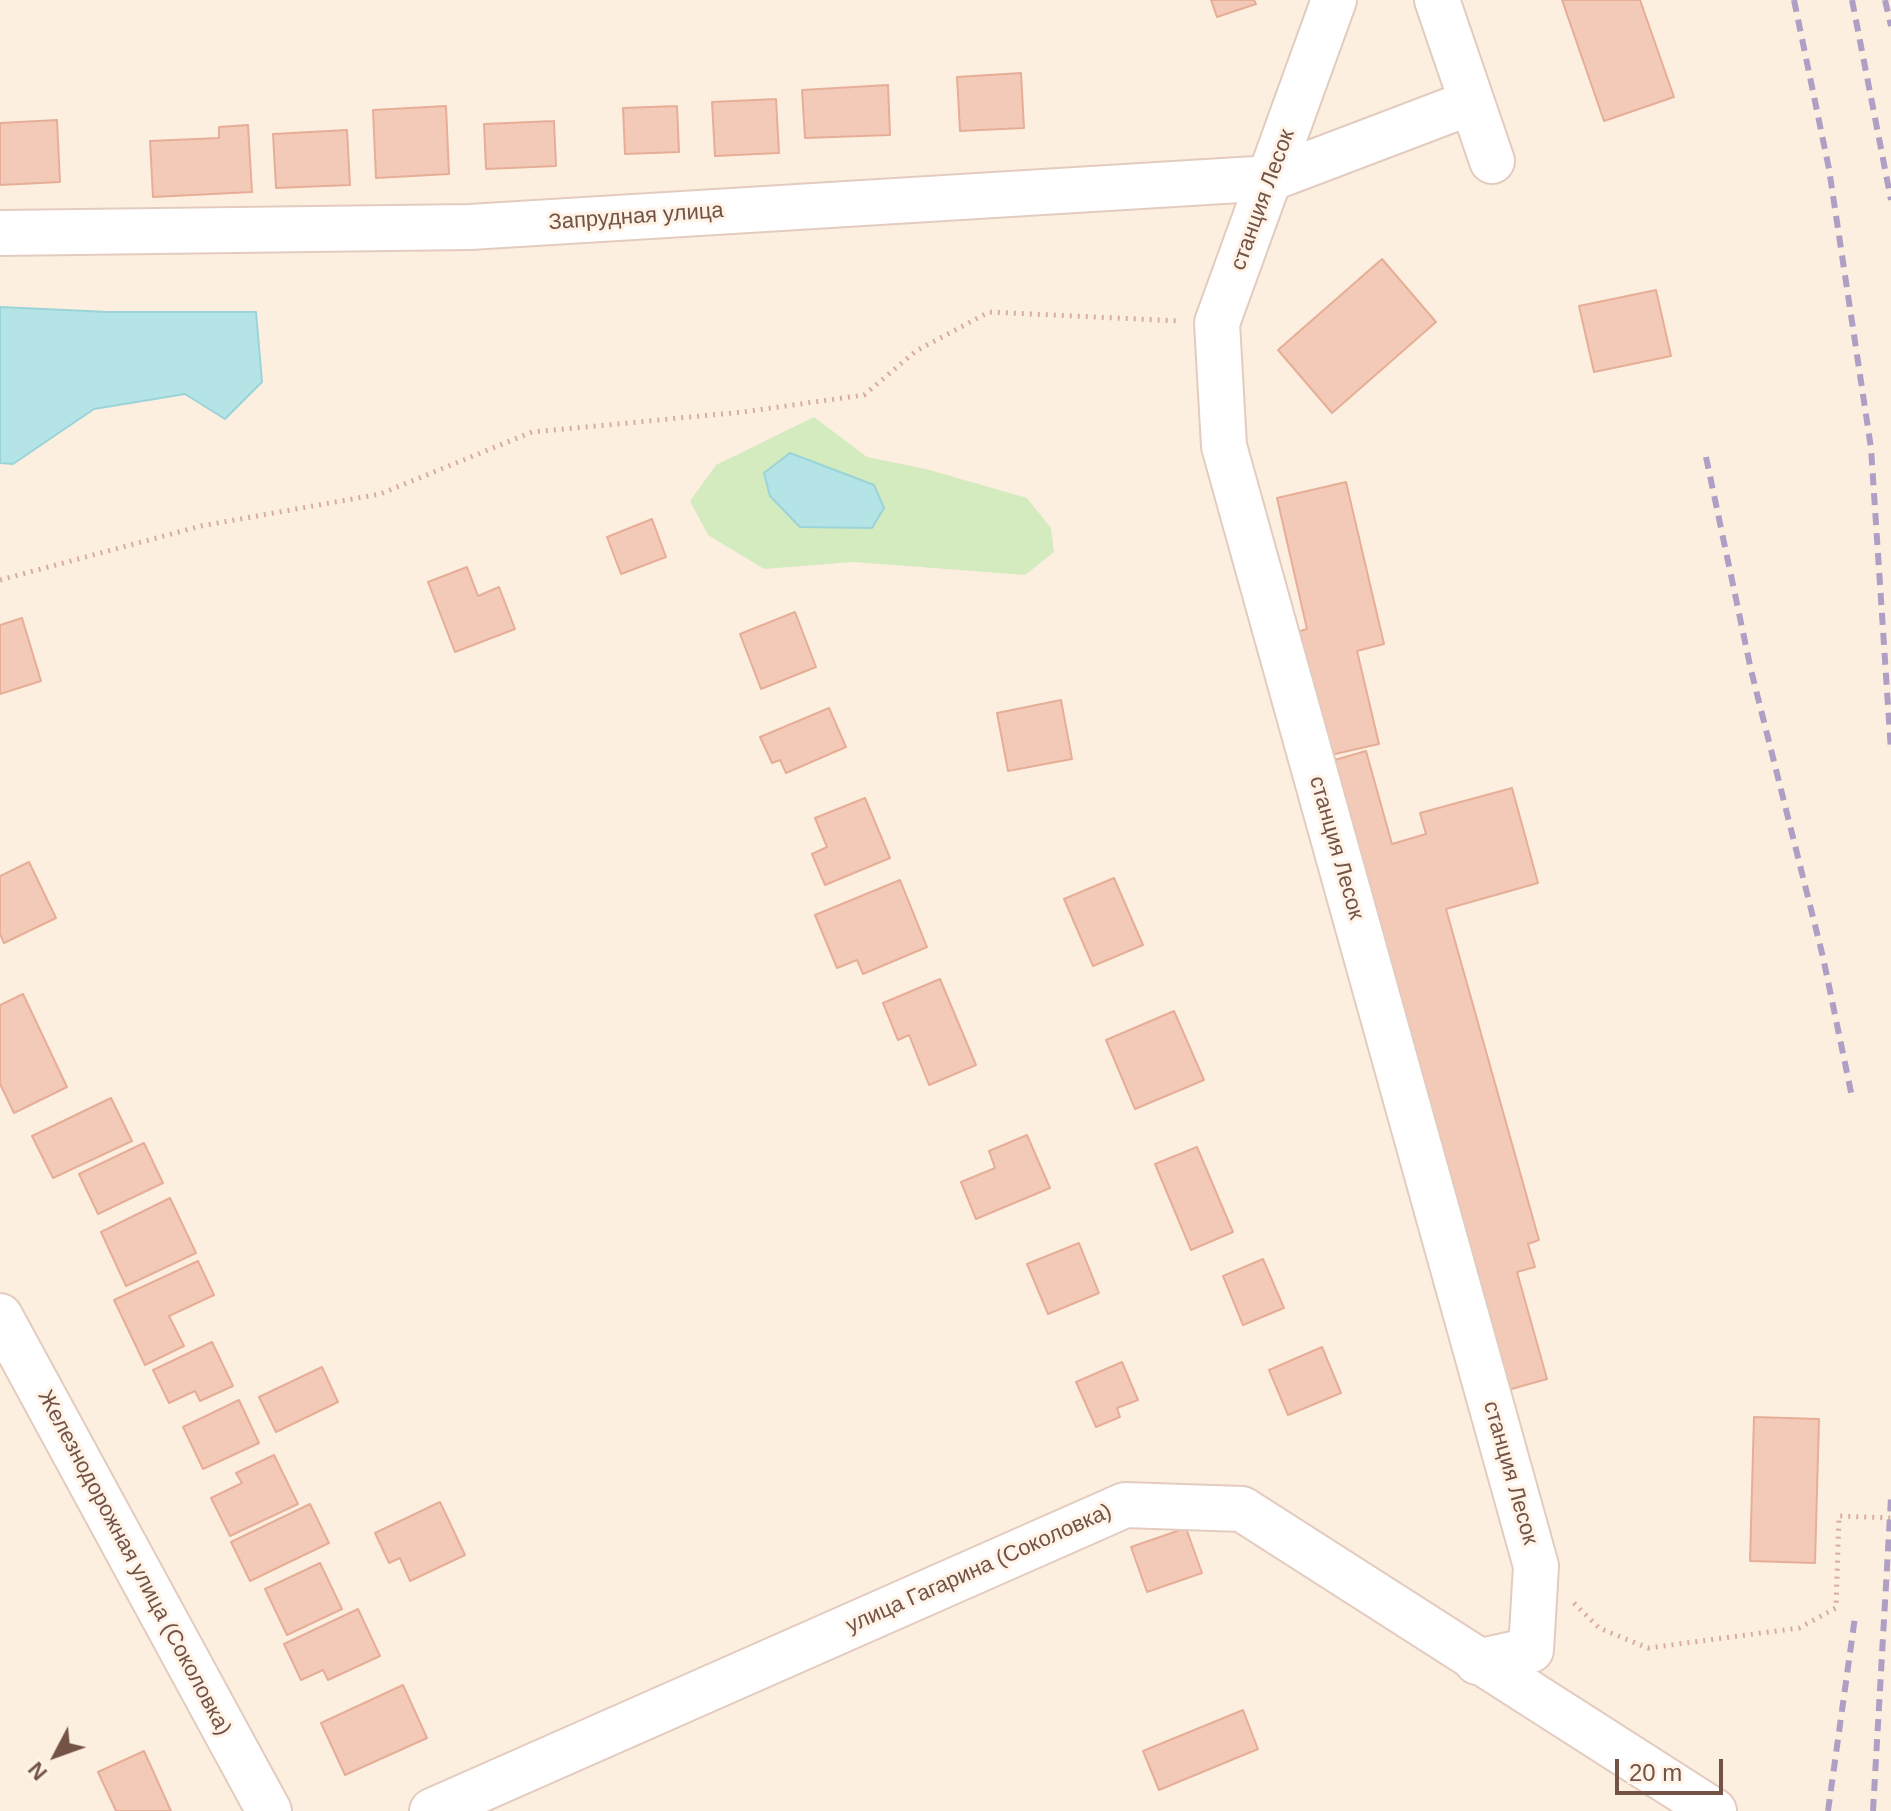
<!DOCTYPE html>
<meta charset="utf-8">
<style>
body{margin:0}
#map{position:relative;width:1891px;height:1811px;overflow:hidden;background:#fdefe0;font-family:Helvetica,sans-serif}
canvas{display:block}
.north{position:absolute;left:16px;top:1715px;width:80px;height:80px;-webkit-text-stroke:6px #fff3e7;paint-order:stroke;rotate:229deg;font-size:22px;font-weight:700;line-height:32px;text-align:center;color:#745347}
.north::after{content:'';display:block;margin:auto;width:28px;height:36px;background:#745347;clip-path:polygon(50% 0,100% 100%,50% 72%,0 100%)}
.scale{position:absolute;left:1615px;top:1759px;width:108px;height:36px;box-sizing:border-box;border:4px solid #745347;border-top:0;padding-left:10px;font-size:24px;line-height:28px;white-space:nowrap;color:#745347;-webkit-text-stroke:6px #fff3e7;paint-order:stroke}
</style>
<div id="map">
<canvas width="1891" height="1811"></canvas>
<div class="north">N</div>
<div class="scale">20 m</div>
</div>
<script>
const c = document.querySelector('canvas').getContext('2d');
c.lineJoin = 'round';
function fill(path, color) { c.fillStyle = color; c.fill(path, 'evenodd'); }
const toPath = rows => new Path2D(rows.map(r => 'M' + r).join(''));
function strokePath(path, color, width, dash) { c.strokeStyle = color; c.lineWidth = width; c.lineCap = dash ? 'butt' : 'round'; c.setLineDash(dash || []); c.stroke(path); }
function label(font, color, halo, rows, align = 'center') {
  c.font = font + ' Helvetica,sans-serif'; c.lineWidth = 6; c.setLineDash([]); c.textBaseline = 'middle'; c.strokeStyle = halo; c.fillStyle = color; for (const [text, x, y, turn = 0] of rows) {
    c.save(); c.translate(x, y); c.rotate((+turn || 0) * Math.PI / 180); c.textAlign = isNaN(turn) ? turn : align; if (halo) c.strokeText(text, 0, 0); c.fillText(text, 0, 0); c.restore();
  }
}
const green = toPath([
 [814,417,867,457,926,469,1027,498,1051,528,1054,552,1025,575,854,562,764,569,708,535,690,501,716,465]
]);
const water = toPath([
 [0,307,108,312,256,312,262,382,225,419,185,394,94,409,13,464,0,463,0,307],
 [790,453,874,485,884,508,872,528,800,527,770,496,764,473,790,453]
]);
const building = toPath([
 [1211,0,1254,0,1256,4,1217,17,1211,0],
 [1562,0,1640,0,1674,97,1604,121,1562,0],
 [1021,73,1024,128,960,131,957,77,1021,73],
 [888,85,890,135,805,138,802,90,888,85],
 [776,99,779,153,715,156,712,102,776,99],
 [446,106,449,174,376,178,373,110,446,106],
 [677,106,679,152,625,154,623,108,677,106],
 [57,120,60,182,0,185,0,123,57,120],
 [554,121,556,166,486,169,484,124,554,121],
 [248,125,252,192,153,197,150,141,219,138,219,127,248,125],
 [347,130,350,185,276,188,273,134,347,130],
 [1382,259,1436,322,1332,413,1278,350,1382,259],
 [1656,290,1671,356,1594,372,1579,306,1656,290],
 [1346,482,1384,644,1357,651,1379,744,1326,756,1297,632,1307,629,1277,498,1346,482],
 [652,519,666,557,621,574,607,537,652,519],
 [467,567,478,596,499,587,515,629,455,652,428,582,467,567],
 [795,612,816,667,761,689,740,634,795,612],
 [22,618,41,681,0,694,0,625,22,618],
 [1061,700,1072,759,1008,771,997,713,1061,700],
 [829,708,846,747,786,773,780,760,772,763,760,737,829,708],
 [1366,751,1392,844,1426,834,1420,813,1512,788,1538,883,1446,909,1539,1240,1528,1244,1535,1267,1517,1272,1547,1379,1508,1390,1331,761,1366,751],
 [865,798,890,858,825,885,812,854,827,847,815,818,865,798],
 [29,862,56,918,4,943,0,934,0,876,29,862],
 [1114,878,1143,945,1093,966,1064,899,1114,878],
 [900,880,927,947,863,974,857,960,837,968,815,915,900,880],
 [940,979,976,1065,929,1085,909,1035,898,1040,883,1003,940,979],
 [23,994,67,1087,14,1113,0,1084,0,1005,23,994],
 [1174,1011,1204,1080,1135,1109,1106,1040,1174,1011],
 [111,1098,132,1141,53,1178,32,1136,111,1098],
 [1027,1135,1050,1188,976,1219,961,1182,995,1168,989,1151,1027,1135],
 [144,1143,163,1183,98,1214,79,1174,144,1143],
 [1197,1147,1233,1232,1191,1250,1155,1164,1197,1147],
 [170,1198,196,1253,126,1286,101,1232,170,1198],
 [1079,1243,1099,1293,1048,1314,1027,1264,1079,1243],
 [1263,1259,1284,1308,1243,1325,1223,1276,1263,1259],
 [198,1261,214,1295,169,1316,184,1346,145,1365,114,1300,198,1261],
 [212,1342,233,1386,200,1401,195,1391,169,1403,153,1370,212,1342],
 [1322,1347,1341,1393,1288,1415,1269,1370,1322,1347],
 [1122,1362,1138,1400,1117,1408,1120,1417,1096,1427,1076,1382,1122,1362],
 [322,1367,338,1402,276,1432,259,1397,322,1367],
 [239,1400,259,1443,203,1469,183,1427,239,1400],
 [1754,1417,1819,1419,1815,1563,1750,1561,1754,1417],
 [274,1455,298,1504,230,1536,211,1498,242,1483,236,1473,274,1455],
 [440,1502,465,1555,410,1581,400,1558,389,1563,375,1533,440,1502],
 [310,1504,329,1543,250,1581,231,1542,310,1504],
 [1186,1528,1202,1573,1147,1592,1131,1547,1186,1528],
 [320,1563,342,1609,287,1635,265,1589,320,1563],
 [358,1609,380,1656,328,1680,323,1670,301,1680,284,1644,358,1609],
 [403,1685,427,1738,345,1775,321,1723,403,1685],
 [1243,1710,1258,1749,1159,1790,1143,1751,1243,1710],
 [144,1751,171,1811,116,1811,98,1772,144,1751]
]);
const path = toPath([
 [0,580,201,526,380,494,532,432,743,412,864,395,916,351,989,312,1180,321],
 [1574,1603,1599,1628,1648,1648,1799,1628,1836,1608,1839,1516,1891,1518]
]);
const minor = toPath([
 [1334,0,1217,323,1224,446,1536,1566,1531,1650,1477,1662],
 [1437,0,1492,161],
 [0,233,470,227,1272,178,1472,102],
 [0,1316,269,1811],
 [432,1811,1125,1505,1242,1509,1714,1811]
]);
const rail = toPath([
 [1794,0,1829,169,1871,448,1891,751],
 [1852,0,1891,200],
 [1885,0,1891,26],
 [1706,457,1751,670,1823,957,1852,1097],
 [1828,1811,1855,1617],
 [1873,1811,1891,1498]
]);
const streetNames = [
 ["станция Лесок",1263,200,-70],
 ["Запрудная улица",636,217,-4],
 ["станция Лесок",1336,848,74],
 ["станция Лесок",1510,1473,74],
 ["Железнодорожная улица (Соколовка)",134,1563,62],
 ["улица Гагарина (Соколовка)",979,1569,-24]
];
fill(green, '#d4eabf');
fill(water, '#b5e4e6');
strokePath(water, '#9bd4d8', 2);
fill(building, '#f3c9b7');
strokePath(building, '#e6ae97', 2);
strokePath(minor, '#e3ccbf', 48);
strokePath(path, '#d7ad9b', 5, [2, 6]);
strokePath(minor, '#fff', 44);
strokePath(rail, '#b09fc5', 6, [12, 8]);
label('22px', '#745347', '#fff3e7', streetNames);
</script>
